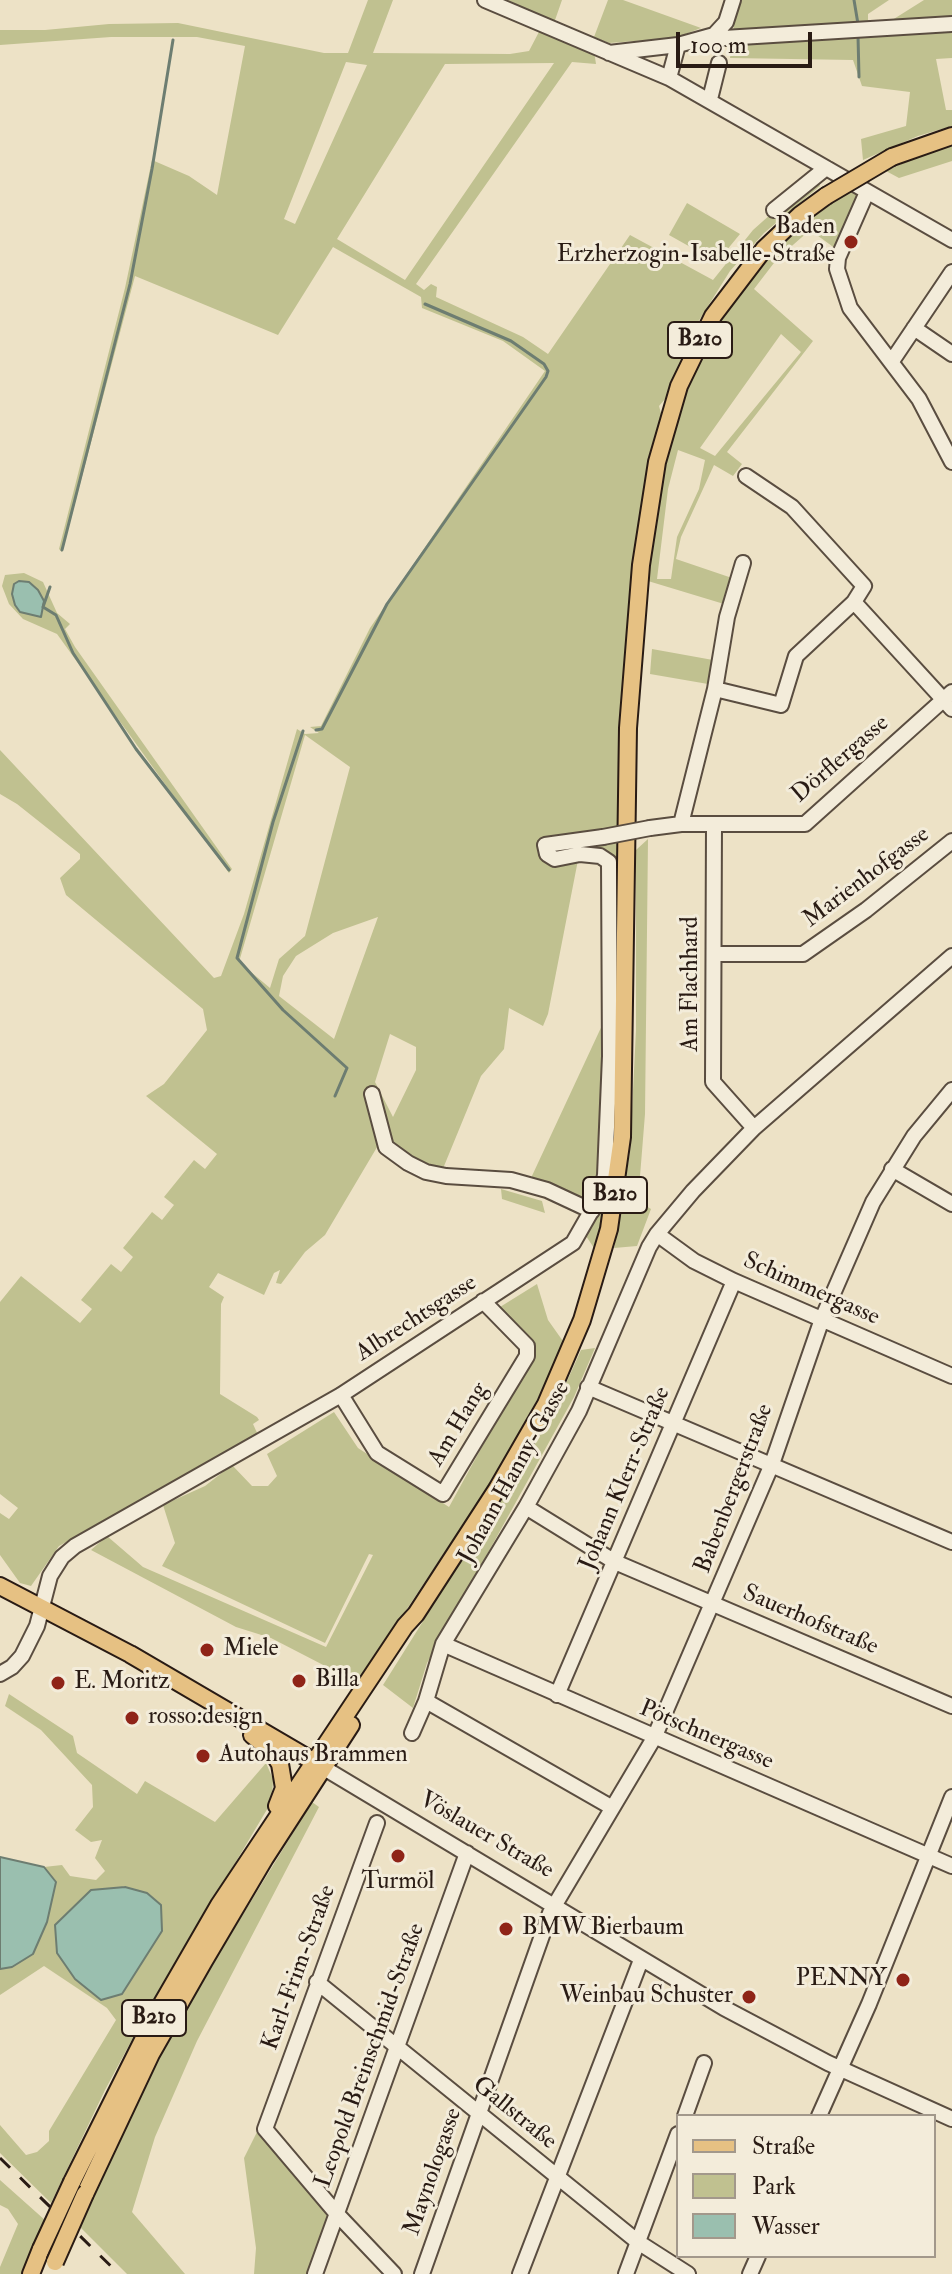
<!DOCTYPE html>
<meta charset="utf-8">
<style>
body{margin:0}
#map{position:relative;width:952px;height:2274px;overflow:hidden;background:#ede2c6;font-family:"IM FELL Double Pica",serif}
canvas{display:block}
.legend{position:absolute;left:676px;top:2114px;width:260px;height:144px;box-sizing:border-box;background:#f3ecda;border:2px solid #a2988b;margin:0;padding:10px 14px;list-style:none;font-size:24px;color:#291b14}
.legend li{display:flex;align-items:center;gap:16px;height:40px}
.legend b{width:40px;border:2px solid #a2988b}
.scale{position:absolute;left:676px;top:32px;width:136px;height:36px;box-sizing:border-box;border:4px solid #291b14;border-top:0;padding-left:10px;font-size:24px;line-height:28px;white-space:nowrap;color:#291b14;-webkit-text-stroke:6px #f3ecda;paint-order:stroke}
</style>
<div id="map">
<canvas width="952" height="2274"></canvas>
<ul class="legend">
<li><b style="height:10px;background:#e6c183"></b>Straße</li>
<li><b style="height:22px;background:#c0c190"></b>Park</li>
<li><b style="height:22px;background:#9abfaf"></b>Wasser</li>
</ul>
<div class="scale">100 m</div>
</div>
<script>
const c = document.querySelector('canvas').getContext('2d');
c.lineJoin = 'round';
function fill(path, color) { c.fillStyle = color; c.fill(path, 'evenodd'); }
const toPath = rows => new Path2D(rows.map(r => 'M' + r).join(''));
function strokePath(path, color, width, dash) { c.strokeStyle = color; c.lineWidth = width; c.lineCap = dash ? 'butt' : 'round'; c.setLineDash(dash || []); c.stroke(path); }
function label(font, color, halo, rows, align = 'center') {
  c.font = font + ' "IM FELL Double Pica",serif'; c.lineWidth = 6; c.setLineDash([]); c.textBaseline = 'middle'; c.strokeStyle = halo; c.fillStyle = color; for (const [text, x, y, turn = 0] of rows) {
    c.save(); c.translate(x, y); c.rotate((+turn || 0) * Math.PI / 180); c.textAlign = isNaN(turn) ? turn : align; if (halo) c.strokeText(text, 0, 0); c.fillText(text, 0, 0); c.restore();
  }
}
const green = toPath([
 [368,0,393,0,373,53,510,54,529,51,541,28,594,51,596,64,572,62,416,284,424,290,431,284,437,287,436,297,523,337,548,354,630,235,713,280,753,230,790,197,817,178,820,186,764,233,730,271,693,330,666,398,659,406,662,417,644,500,617,1123,606,1208,594,1248,584,1233,598,1205,531,1178,605,1019,602,862,578,860,548,1014,543,1026,509,1008,504,1049,481,1076,442,1171,405,1157,386,1132,325,1235,305,1252,281,1284,276,1283,280,1270,274,1273,264,1295,218,1273,209,1287,224,1297,221,1304,220,1394,257,1417,259,1420,253,1424,258,1435,59,1546,31,1586,20,1583,0,1555,0,1513,9,1519,18,1508,0,1494,0,1302,21,1276,80,1323,92,1309,81,1300,111,1264,121,1272,133,1257,123,1248,152,1212,162,1220,174,1205,164,1197,194,1160,205,1169,217,1154,146,1096,164,1084,207,1030,203,1009,66,895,60,878,80,859,80,854,17,804,0,794,0,750,214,978,221,976,244,914,297,729,305,734,319,733,310,727,321,726,370,628,545,371,503,341,422,308,421,297,333,247,278,335,135,276,62,552,59,549,125,288,152,160,189,176,217,195,245,46,197,37,111,37,0,45,0,30,45,30,109,24,178,23,324,53,348,53],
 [346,62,367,65,295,224,284,219],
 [554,63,405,280,337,239,445,64],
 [305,735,350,767,305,936,279,959,270,988,239,962],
 [378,917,334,1039,279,996,283,976,296,956,333,933],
 [390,1034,416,1047,416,1070,393,1117,375,1082],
 [508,0,562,0,554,23],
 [608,0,623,0,701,28,675,38,609,43,594,37],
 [737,0,889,0,868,14,868,20,889,22,924,0,952,0,952,58,936,59,946,110,952,110,952,126,918,136,863,160,861,139,906,126,910,92,862,86,853,60,730,58],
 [952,146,952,161,899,178,886,171,919,156],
 [849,191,856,195,856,203,836,249,810,230,777,259,754,289,813,341,727,452,742,464,733,476,714,465,681,537,676,559,732,578,724,604,648,581,664,462,690,380,705,346,753,274,794,231],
 [781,334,801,352,715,456,700,448],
 [678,450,705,460,699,489,677,537,671,579,657,579,668,489],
 [687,203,740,234,717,262,669,235],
 [24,573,43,582,57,613,70,624,65,629,75,647,232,869,229,873,57,634,23,619,9,604,2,586,5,575],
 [652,649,713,660,708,684,650,674],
 [648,839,645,1114,638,1201,651,1209,637,1246,614,1248,630,1152,636,1030,636,850],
 [501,1189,542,1201,545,1213,502,1199],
 [537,1284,548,1320,565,1344,539,1396,494,1478,363,1675,360,1684,271,1638,236,1627,91,1550,107,1536,143,1567,326,1647,373,1555,369,1554,325,1643,162,1566,175,1543,163,1505,205,1486,232,1465,252,1486,268,1486,277,1476,267,1454,334,1412,358,1448,449,1507,535,1350,500,1307],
 [595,1348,574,1397,427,1663,413,1708,383,1685,550,1419,581,1350],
 [9,1694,73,1736,77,1753,137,1794,145,1781,215,1822,266,1763,273,1779,272,1801,149,2008,105,2090,51,2203,0,2153,0,2125,26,2155,37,2152,49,2141,49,2131,116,2020,107,2008,44,1966,0,1995,0,1969,12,1967,55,1882,44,1867,62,1865,70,1876,96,1880,105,1871,95,1858,102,1840,91,1842,75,1830,93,1807,92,1785,41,1730,5,1706],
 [125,1887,55,1925,91,1890],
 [312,1802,319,1807,197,2041,155,2137,132,2212,185,2274,127,2274,79,2226,135,2105,175,2025],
 [257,2132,330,2216,308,2274,254,2274,256,2248,244,2158],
 [0,2180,46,2221,22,2274,0,2274,0,2267,18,2224,8,2209,0,2205]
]);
const water = toPath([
 [19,581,29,582,38,590,44,601,41,617,20,612,15,605,12,594,14,584,19,581],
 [0,1857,44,1867,56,1882,47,1922,33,1954,12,1967,0,1969,0,1857],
 [125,1887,147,1893,161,1905,162,1931,122,1994,101,2000,75,1979,57,1953,55,1925,91,1890,125,1887]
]);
const stream = toPath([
 [854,0,858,24],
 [858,36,859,77],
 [62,550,130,284,152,169,173,40],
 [50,587,43,607,56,615,73,653,136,749,229,870],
 [316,730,322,729,387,604,546,377,548,371,544,364,511,341,425,304],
 [303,731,273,822,237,958,283,1010,347,1068,335,1096]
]);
const minor = toPath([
 [485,0,669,78,952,240],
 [714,35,724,38,952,24],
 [609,53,678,45,714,35,726,22,733,0],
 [669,78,678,45],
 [710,99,719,63],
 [867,192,838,258,837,269,850,308,919,399,952,462],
 [774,210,826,168],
 [914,328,952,354],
 [892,361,952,272],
 [746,476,792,507,864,586,854,602,952,709],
 [715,689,781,705,796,656,854,602],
 [681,824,715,689,727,617,743,563],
 [714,825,713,1082,754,1128],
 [650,828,681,824,805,824,952,692],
 [714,954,803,954,866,910,952,841],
 [372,1094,386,1147,408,1163,426,1172,446,1176,511,1180,547,1190,592,1211],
 [892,1169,952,1204],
 [657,1234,694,1261,734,1281,952,1376],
 [588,1387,952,1542],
 [341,1395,377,1453,443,1494,527,1356,527,1346,483,1301],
 [526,1507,615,1562,952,1706],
 [443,1644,952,1866],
 [0,1674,12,1667,22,1656,37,1626,50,1576,62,1557,75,1546,341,1395,573,1243,601,1194,605,1175,610,1056,609,862,600,856,580,854,555,859,547,854,545,845,603,837],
 [557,1695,734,1281],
 [426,1701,611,1807],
 [412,1733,426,1701,443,1644,526,1507,579,1411,649,1247,657,1234,693,1191,754,1128,952,956],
 [324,1768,724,2008,828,2063,952,2119],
 [377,1823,265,2129,337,2214,394,2274],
 [317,1982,638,2242,688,2274],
 [685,2116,704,2063],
 [819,2116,869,2004,952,1797],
 [315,2274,467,1853],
 [422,2274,550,1913,654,1738,772,1464,822,1319,873,1202,914,1136,952,1090],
 [520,2274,641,1960],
 [626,2274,678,2134],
 [750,2274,758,2256]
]);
const major = toPath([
 [892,157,952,136],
 [0,1586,130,1654,323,1767],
 [252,1735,272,1751,280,1764,284,1788,277,1806],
 [72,2182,156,2014,219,1905,405,1626,416,1614,497,1489,546,1404,582,1320,609,1229,622,1137,628,728,641,565,657,462,679,386,713,316,764,249,800,215,826,196],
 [85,2194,151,2054,204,1961,265,1858,351,1725],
 [31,2274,41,2249]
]);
const rail = toPath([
 [0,2158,119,2274]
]);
const minorBridge = toPath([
 [603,837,650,828]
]);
const majorBridge = toPath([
 [826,196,892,157],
 [41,2249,72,2182],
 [55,2262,85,2194]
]);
const markers = [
 [851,242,8,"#8f2418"],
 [207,1650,8,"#8f2418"],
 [299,1681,8,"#8f2418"],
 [58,1683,8,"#8f2418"],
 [132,1718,8,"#8f2418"],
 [203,1756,8,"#8f2418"],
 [398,1856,8,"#8f2418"],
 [506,1929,8,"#8f2418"],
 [903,1980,8,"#8f2418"],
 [749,1997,8,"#8f2418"]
];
const shields = [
 [700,340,64],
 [615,1195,64],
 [154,2018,64]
];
const shieldNames = [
 ["B210",700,340],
 ["B210",615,1195],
 ["B210",154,2018]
];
const poiNames = [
 ["Baden",835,228,"right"],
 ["Erzherzogin-Isabelle-Straße",835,256,"right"],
 ["Miele",223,1650],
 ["Billa",315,1681],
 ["E. Moritz",74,1683],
 ["rosso:design",148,1718],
 ["Autohaus Brammen",219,1756],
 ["Turmöl",398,1883,"center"],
 ["BMW Bierbaum",522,1929],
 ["PENNY",887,1980,"right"],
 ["Weinbau Schuster",733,1997,"right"]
];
const streetNames = [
 ["Dörflergasse",841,760,-41],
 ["Marienhofgasse",867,878,-37],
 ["Am Flachhard",692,984,-90],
 ["Schimmergasse",811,1290,24],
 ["Albrechtsgasse",417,1319,-33],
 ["Am Hang",459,1425,-59],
 ["Johann Hanny-Gasse",515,1473,-61],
 ["Johann Klerr-Straße",626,1479,-67],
 ["Babenbergerstraße",735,1489,-69],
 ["Sauerhofstraße",810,1621,23],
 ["Pötschnergasse",706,1736,23],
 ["Vöslauer Straße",486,1836,30],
 ["Karl-Frim-Straße",300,1968,-70],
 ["Leopold Breinschmid-Straße",371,2056,-70],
 ["Gallstraße",514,2114,39],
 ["Maynologasse",434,2172,-71]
];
fill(green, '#c0c190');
fill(water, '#9abfaf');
strokePath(water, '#6d7d71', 2);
strokePath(stream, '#6d7d71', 3);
strokePath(minor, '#5a4d40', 18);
strokePath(major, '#291b14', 20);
strokePath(minor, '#f3ecda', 14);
strokePath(major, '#e6c183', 16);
strokePath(rail, '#291b14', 3, [14, 14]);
strokePath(minorBridge, '#5a4d40', 18, []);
strokePath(majorBridge, '#291b14', 20, []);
strokePath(minorBridge, '#f3ecda', 14);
strokePath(majorBridge, '#e6c183', 16);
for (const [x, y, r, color] of markers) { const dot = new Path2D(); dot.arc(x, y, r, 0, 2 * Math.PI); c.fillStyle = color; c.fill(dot); strokePath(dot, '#f3ecda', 3); }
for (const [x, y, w] of shields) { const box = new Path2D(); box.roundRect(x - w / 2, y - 18, w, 36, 6); c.fillStyle = '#f3ecda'; c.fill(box); strokePath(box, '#291b14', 2); }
label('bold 22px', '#291b14', null, shieldNames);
label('24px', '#291b14', '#f3ecda', poiNames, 'left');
label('24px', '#291b14', '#f3ecda', streetNames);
</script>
